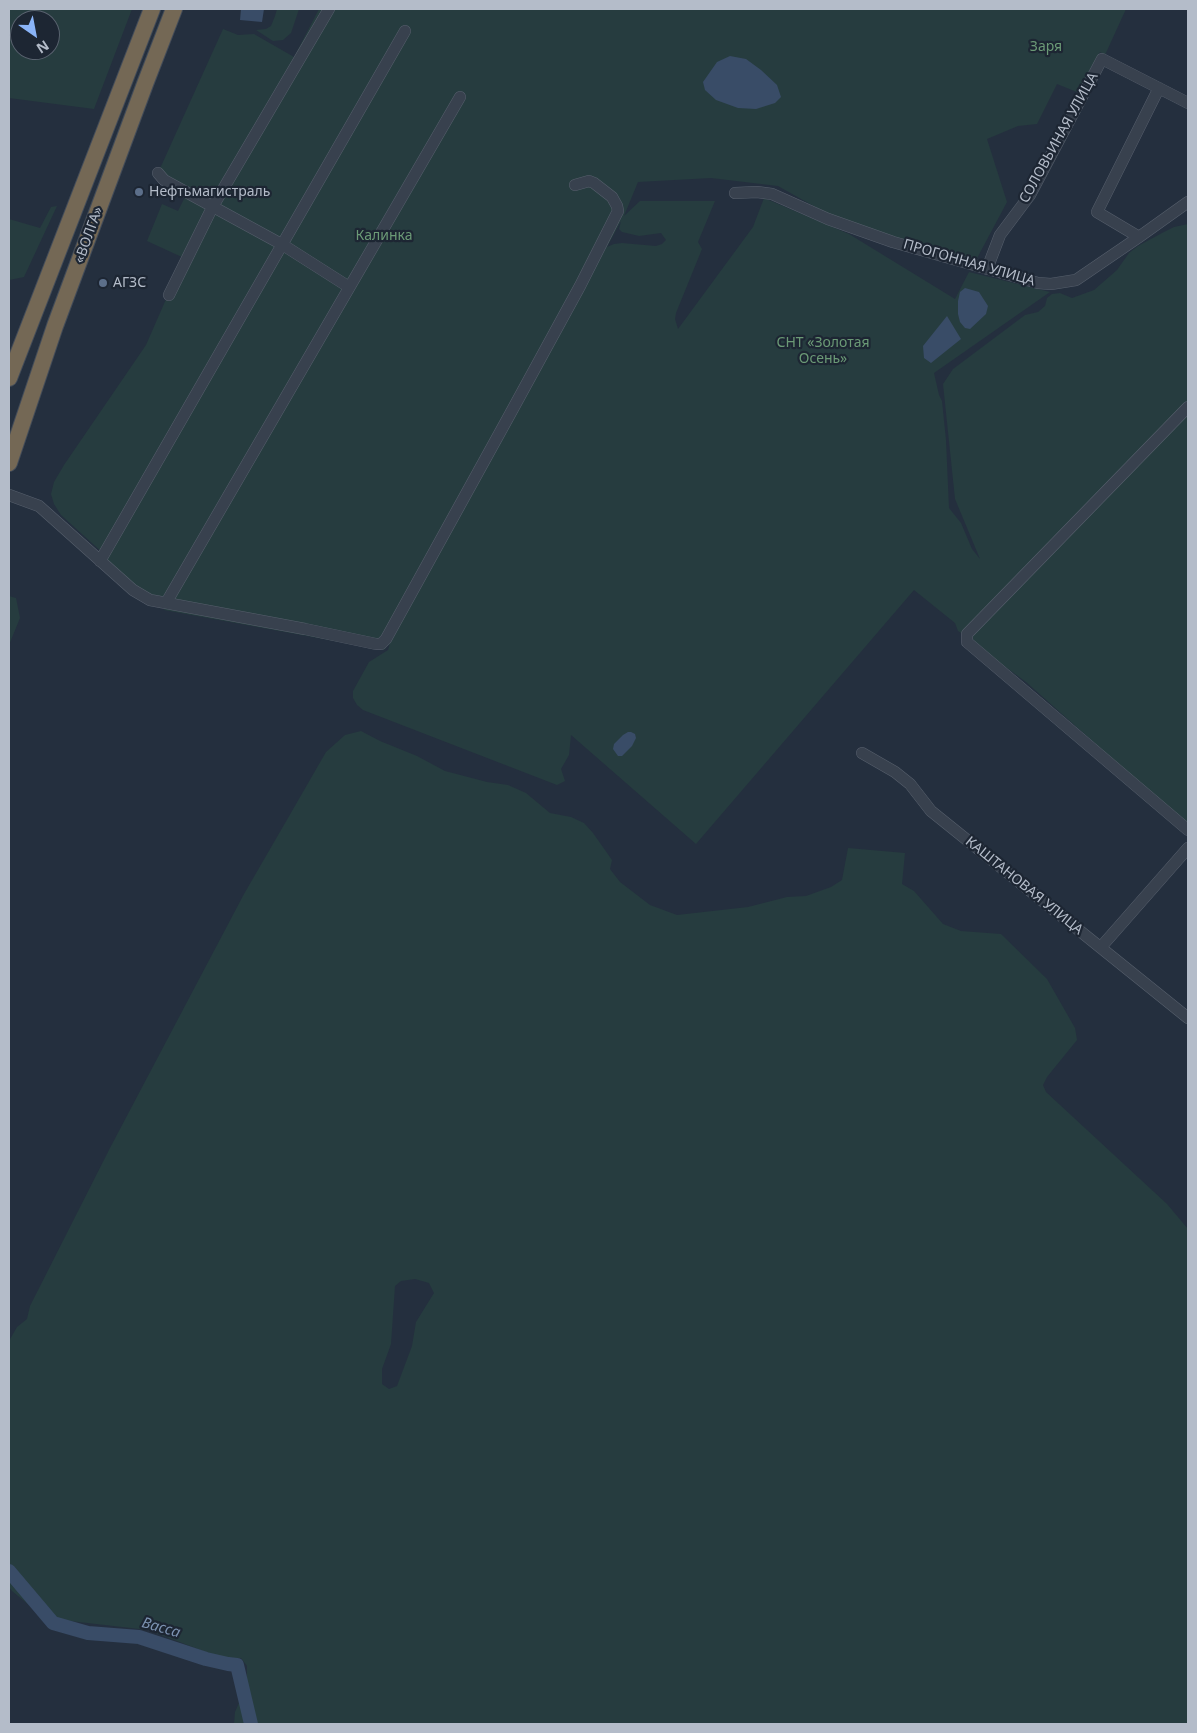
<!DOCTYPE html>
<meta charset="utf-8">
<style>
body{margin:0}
#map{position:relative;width:1197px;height:1733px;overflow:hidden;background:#242f3e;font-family:"Noto Sans",sans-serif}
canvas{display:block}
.frame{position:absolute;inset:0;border:10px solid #b4bcc9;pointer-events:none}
.north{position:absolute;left:10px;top:10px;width:50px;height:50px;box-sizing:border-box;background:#1d2633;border:1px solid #59626f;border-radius:50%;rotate:147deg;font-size:14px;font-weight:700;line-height:20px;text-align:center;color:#b4bcc9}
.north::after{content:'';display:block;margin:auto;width:18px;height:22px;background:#8ab4f8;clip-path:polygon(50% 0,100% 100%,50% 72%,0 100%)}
</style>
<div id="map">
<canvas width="1197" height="1733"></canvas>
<div class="frame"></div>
<div class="north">N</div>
</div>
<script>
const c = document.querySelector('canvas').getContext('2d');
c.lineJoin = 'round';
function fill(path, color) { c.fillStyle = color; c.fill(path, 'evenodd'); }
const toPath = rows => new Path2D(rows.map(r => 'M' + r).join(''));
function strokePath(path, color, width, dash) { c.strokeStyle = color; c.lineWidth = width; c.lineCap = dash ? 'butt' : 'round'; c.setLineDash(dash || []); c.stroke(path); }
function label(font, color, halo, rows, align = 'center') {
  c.font = font + ' "Noto Sans",sans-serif'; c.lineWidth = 4.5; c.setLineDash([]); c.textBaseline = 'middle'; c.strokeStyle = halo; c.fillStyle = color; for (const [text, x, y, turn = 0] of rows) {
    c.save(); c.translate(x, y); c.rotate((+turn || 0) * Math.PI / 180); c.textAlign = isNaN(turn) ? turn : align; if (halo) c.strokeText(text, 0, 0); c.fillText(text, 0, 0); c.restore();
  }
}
const green = toPath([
 [9,9,132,9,94,109,9,98],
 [20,20,50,20,50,50,20,50],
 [277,9,299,9,291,33,283,40,273,41,256,30,266,29,271,26,275,16],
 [319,9,1126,9,1105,55,1100,52,1077,92,1057,84,1037,124,1018,126,987,139,1007,202,975,262,920,246,826,213,778,186,711,178,638,182,624,216,640,201,715,201,698,242,702,249,676,313,675,319,678,329,753,227,764,198,849,234,955,299,969,272,1050,292,934,373,939,395,942,401,946,440,949,508,961,523,972,549,980,559,955,499,943,384,953,369,1025,315,1038,312,1045,306,1047,298,1052,294,1060,293,1072,298,1094,290,1117,270,1129,253,1138,246,1162,233,1174,227,1188,224,1188,403,963,634,958,631,955,623,914,590,696,844,571,735,569,755,561,769,565,781,557,785,363,710,357,705,353,698,353,691,369,662,388,650,390,643,384,650,164,610,166,603,150,600,100,561,104,554,61,515,54,504,51,494,54,482,64,465,146,345,184,258,147,241,162,204,178,211,187,193,158,173,223,29,238,35,254,34,294,57],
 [621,221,619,229,622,232,639,236,661,233,666,240,662,244,656,246,622,243,614,244,607,247],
 [57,206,24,277,9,280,9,219,40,228,51,207],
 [1188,410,1188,826,1026,682,996,660,969,636],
 [9,596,16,598,20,618,9,645],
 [361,731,380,741,417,756,445,771,487,782,508,785,526,793,550,813,571,817,584,823,593,833,612,860,610,869,620,882,650,905,677,915,748,907,787,897,806,896,831,887,842,880,848,848,905,853,902,884,914,891,943,924,961,931,1001,934,1047,979,1075,1028,1077,1040,1047,1077,1043,1085,1046,1092,1167,1204,1188,1229,1188,1724,234,1724,235,1712,242,1696,247,1676,247,1666,241,1658,227,1658,211,1654,148,1630,53,1619,29,1605,12,1591,9,1587,9,1341,17,1327,27,1319,30,1306,110,1148,244,894,288,818,326,752,345,735],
 [415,1279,429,1283,434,1293,416,1322,412,1346,397,1386,389,1389,382,1384,382,1369,391,1344,395,1286,401,1281]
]);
const water = toPath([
 [241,9,264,9,262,22,240,20],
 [730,56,746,59,761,70,777,85,781,97,775,103,756,109,738,108,716,100,705,90,703,82,717,62],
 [965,288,979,292,988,306,986,314,970,329,965,328,960,322,958,314,958,301,960,292],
 [947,316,961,339,931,363,924,358,923,346],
 [628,732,631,732,635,734,636,738,632,746,622,756,618,756,613,749,614,744,623,735]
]);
const river = toPath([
 [9,1571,53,1623,88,1633,139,1637,206,1659,228,1664,237,1665,251,1724]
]);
const minor = toPath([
 [158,173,164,180,283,245,349,287],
 [735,193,757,192,772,194,828,219,893,242,1038,283,1051,284,1076,280,1139,237,1188,202],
 [1139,237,1097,212,1159,88],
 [987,269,1000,235,1030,195,1102,59,1188,103],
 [169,295,212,208,329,9],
 [1188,407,967,634,967,642,1188,830],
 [9,495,39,506,133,590,150,600,305,629,376,644,381,644,386,639,509,416,580,286,618,211,617,206,612,197,594,183,589,181,575,185],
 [100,561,405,31],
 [166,603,460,97],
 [862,753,895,772,910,784,931,811,1188,1018],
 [1101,947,1188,848]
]);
const highway = toPath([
 [9,378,152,9],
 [9,463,55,326,145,84,174,9]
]);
const markers = [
 [139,192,5,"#5c6f8a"],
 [103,283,5,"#5c6f8a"]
];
const parkNames = [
 ["Заря",1046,47],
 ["Калинка",384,236],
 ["СНТ «Золотая",823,343],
 ["Осень»",823,359]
];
const streetNames = [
 ["СОЛОВЬИНАЯ УЛИЦА",1059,138,-61],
 ["«ВОЛГА»",89,235,-70],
 ["ПРОГОННАЯ УЛИЦА",969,263,16],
 ["КАШТАНОВАЯ УЛИЦА",1024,886,39]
];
const poiNames = [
 ["Нефтьмагистраль",149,192],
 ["АГЗС",113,283]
];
const waterNames = [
 ["Васса",161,1628,16]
];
fill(green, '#263c3f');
fill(water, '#394c67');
strokePath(river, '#394c67', 14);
strokePath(minor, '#565f6c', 12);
strokePath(highway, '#434c59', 18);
strokePath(minor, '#38414e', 11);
strokePath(highway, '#746855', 16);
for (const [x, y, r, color] of markers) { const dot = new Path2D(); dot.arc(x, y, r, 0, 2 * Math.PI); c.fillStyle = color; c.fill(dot); strokePath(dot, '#1d2633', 2); }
label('14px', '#6b9a76', '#1d2633', parkNames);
label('14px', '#b4bcc9', '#1d2633', streetNames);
label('14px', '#b4bcc9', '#1d2633', poiNames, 'left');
label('italic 15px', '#7c92b1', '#1d2633', waterNames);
</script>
